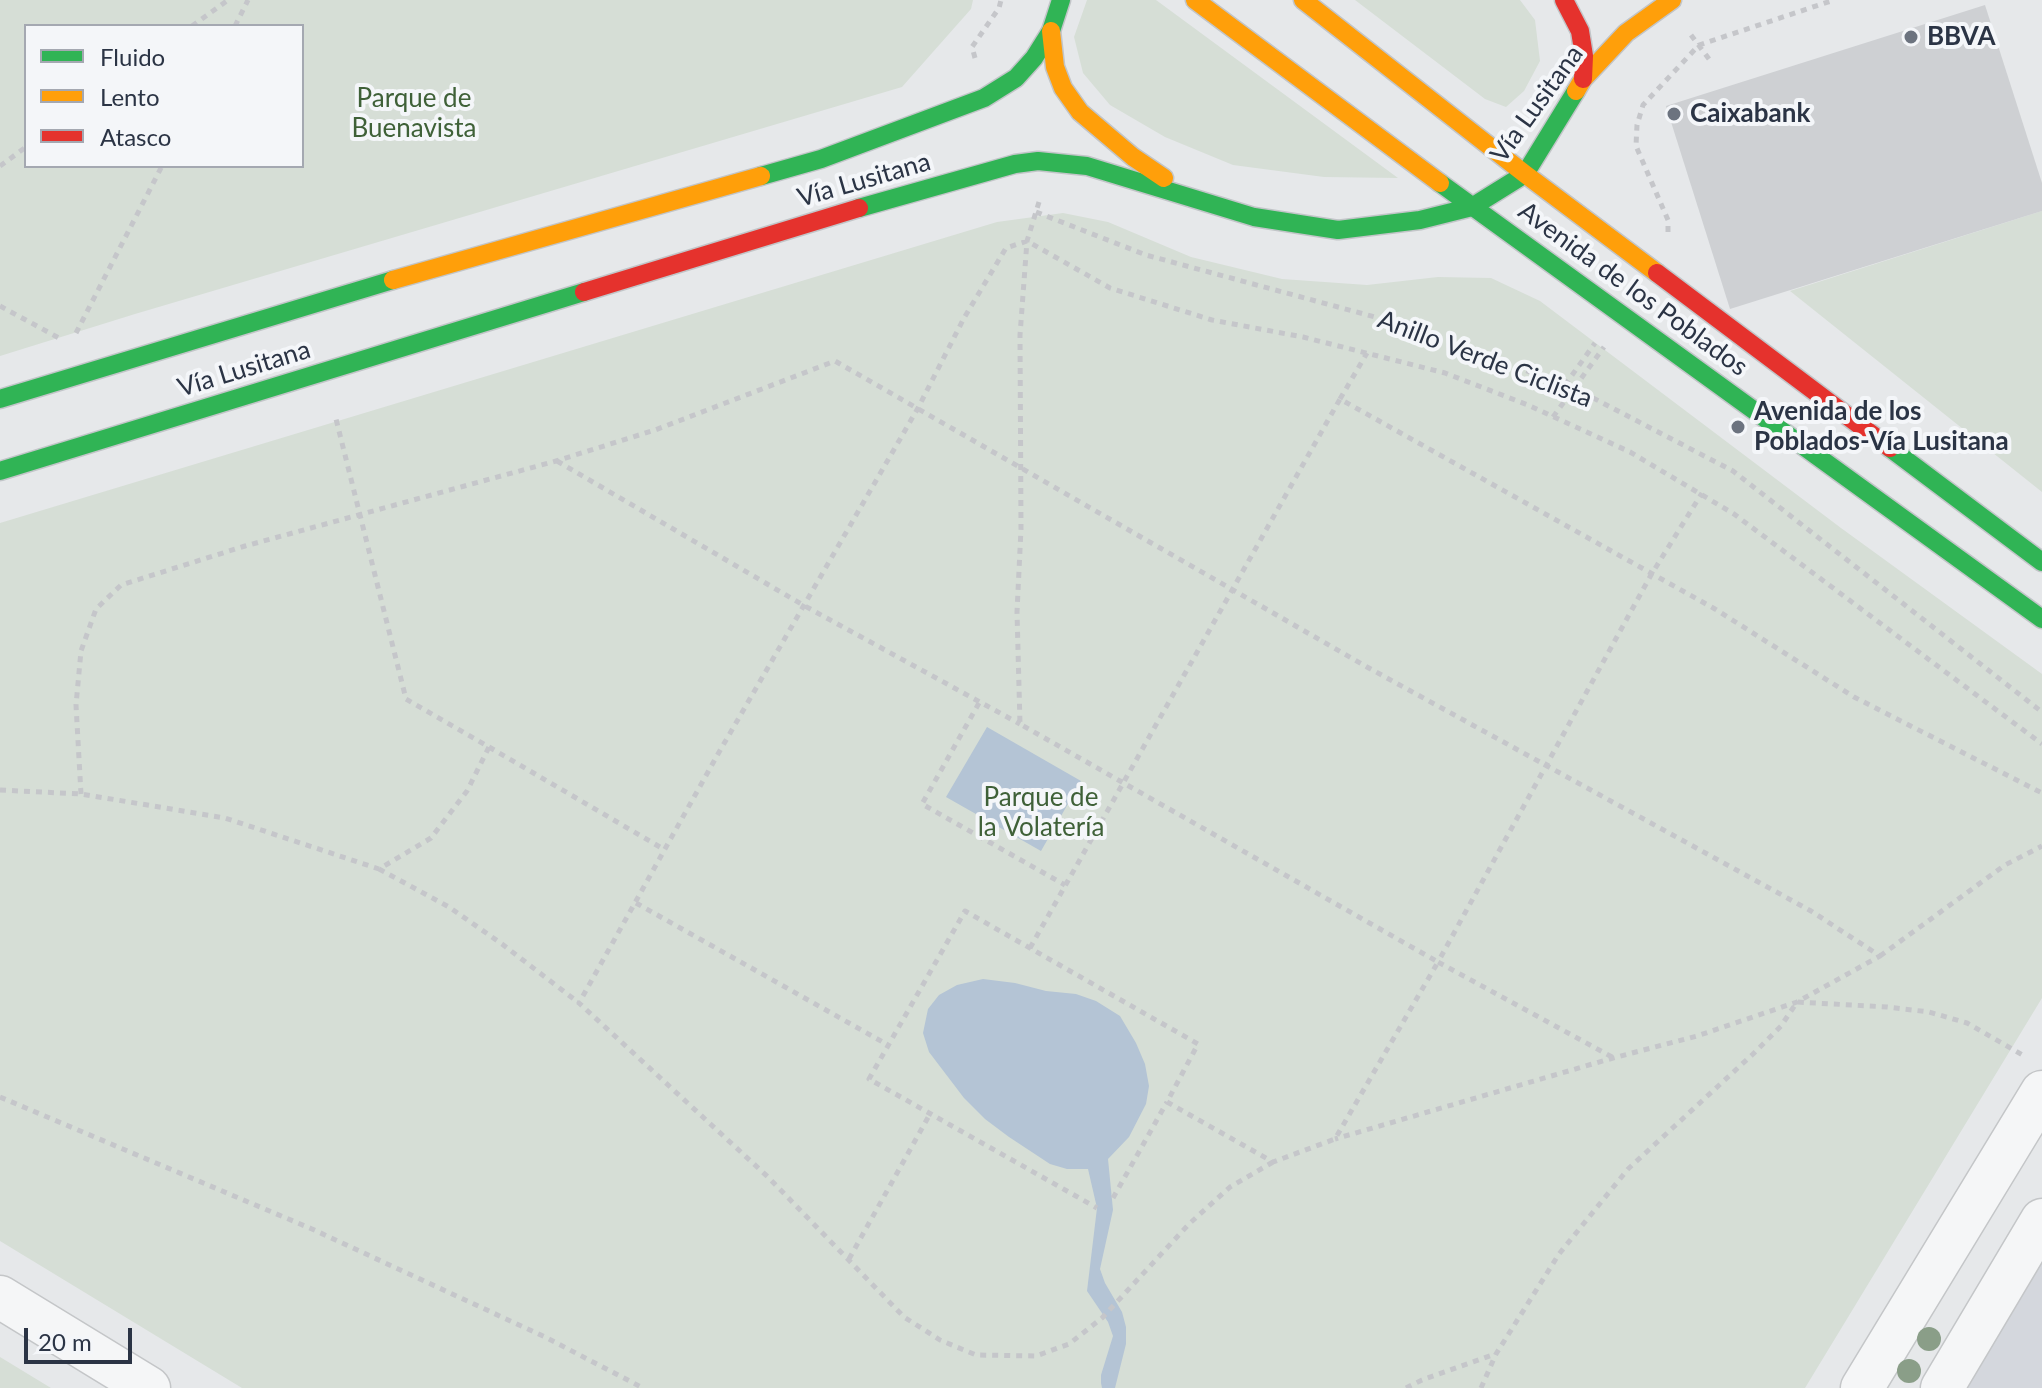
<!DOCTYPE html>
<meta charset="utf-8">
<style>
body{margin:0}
#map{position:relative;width:2042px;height:1388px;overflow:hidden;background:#e6e8ea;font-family:Lato,sans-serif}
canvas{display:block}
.legend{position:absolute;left:24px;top:24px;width:280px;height:144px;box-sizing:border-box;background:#f4f6f9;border:2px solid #a4a8b1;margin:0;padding:10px 14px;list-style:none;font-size:24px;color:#2b3445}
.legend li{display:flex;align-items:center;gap:16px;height:40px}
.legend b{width:40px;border:2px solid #a4a8b1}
.scale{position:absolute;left:24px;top:1328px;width:108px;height:36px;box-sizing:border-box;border:4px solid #2b3445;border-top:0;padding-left:10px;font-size:24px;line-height:28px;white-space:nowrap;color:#2b3445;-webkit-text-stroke:6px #f4f6f9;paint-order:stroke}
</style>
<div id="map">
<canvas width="2042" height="1388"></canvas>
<ul class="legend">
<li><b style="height:10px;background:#30b455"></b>Fluido</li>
<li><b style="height:10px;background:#ff9f0a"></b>Lento</li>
<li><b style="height:10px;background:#e5322d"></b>Atasco</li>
</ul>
<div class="scale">20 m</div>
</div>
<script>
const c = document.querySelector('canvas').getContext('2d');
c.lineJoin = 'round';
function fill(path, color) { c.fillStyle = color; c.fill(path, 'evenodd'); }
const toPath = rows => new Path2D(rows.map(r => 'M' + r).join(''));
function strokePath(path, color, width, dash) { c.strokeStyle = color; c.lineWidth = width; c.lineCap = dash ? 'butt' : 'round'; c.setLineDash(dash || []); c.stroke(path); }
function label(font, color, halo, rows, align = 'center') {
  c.font = font + ' Lato,sans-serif'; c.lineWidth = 8; c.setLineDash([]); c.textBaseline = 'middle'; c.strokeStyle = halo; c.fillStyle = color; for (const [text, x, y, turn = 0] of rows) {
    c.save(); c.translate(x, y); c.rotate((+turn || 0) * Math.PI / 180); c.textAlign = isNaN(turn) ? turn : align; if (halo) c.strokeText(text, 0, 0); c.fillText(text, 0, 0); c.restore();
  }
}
const built = toPath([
 [2042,1220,2042,1388,1942,1388]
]);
const green = toPath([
 [0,0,973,0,971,9,902,87,135,314,0,356],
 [26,26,302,26,302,166,26,166],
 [1087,0,1156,0,1398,178,1324,177,1233,165,1165,137,1110,105,1083,73,1074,37],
 [1355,0,1520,0,1535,20,1540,61,1524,91,1506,107,1485,99],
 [2042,211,2042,492,1790,291],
 [1063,213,1108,222,1191,257,1282,279,1367,285,1438,277,1491,278,1540,301,1841,528,2042,674,2042,998,1805,1388,242,1388,0,1241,0,523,997,222],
 [0,1357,51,1388,0,1388]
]);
const water = toPath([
 [987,727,1081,781,1041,851,946,797],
 [983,979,1015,983,1046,991,1076,994,1096,1001,1120,1016,1136,1043,1145,1064,1149,1086,1146,1104,1129,1137,1108,1159,1113,1210,1100,1269,1105,1283,1122,1312,1126,1327,1126,1344,1115,1388,1102,1388,1101,1383,1101,1375,1113,1336,1108,1322,1087,1291,1097,1208,1088,1169,1067,1169,1050,1164,1009,1137,985,1119,964,1098,929,1052,923,1033,928,1009,939,995,957,985]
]);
const building = toPath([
 [1985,5,2042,183,2042,211,1730,309,1666,106]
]);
const path = toPath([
 [192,26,228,0],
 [235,26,248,0],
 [1691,35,1712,63],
 [975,58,972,47,999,8,1001,0],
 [0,166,26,147],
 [1039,202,1027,241,1020,335,1021,529,1017,612,1020,724,1438,962,1335,1139,1273,1162,1167,1102,1198,1044,965,911,869,1079,1097,1208],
 [1036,212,1146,255,1386,320,1574,388,1733,471,2042,712],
 [1668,232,1668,220,1636,146,1637,125,1643,105,1699,45,1834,0],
 [0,306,59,338],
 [76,333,162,166],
 [1565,385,1595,343],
 [1340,399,1367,353],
 [1553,417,1604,347],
 [557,461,803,605,1020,724],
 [979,703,922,804,1065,885],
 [489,747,665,850],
 [0,790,81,794,225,818,379,869,431,838,467,791,489,747,406,699,335,415],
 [81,794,76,705,81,651,96,609,121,585,245,546,556,461,655,430,835,361,1367,667,1811,911,1880,956,1797,1002,1697,1036,1613,1058,1335,1139],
 [379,869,449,907,502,944,579,1003],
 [636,903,888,1045],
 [1030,948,1340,399,1715,609,1854,697,2042,793],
 [1880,956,2005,865,2042,846],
 [1612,1057,1438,962,1651,575,1702,493],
 [0,1097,312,1229,545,1337,643,1388],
 [1273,1162,1230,1187,1189,1224,1102,1318,1069,1344,1036,1356,976,1355,940,1340,904,1317,768,1177,579,1003,718,754,918,408,964,318,1006,248,1027,241,1110,288,1212,320,1303,337,1445,373,1528,405,1630,452,1734,514,2042,744],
 [1113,1198,1167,1102],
 [849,1259,930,1114],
 [1406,1388,1422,1380,1495,1354],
 [1481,1388,1496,1354,1559,1254,1628,1169,1753,1054,1781,1026,1797,1002,1887,1007,1929,1012,1967,1023,2026,1057]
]);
const street = toPath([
 [0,1297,149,1388],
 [1862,1388,2042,1092],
 [1942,1388,2042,1220]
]);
const fast = toPath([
 [761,176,821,159,984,98,1016,78,1034,58,1051,31,1061,0],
 [1440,183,2042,619],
 [859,208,1015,164,1038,161,1087,166,1254,217,1338,230,1420,220,1472,207,1525,174,1576,91],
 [0,399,393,280],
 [1890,448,2042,562],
 [0,471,584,292]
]);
const slow = toPath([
 [1195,0,1440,183],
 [1303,0,1525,174,1657,273],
 [1051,31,1055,67,1063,88,1080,112,1133,157,1164,178],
 [1576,91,1583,79,1626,33,1672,0],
 [393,280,761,176]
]);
const jam = toPath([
 [1564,0,1580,31,1584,56,1583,79],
 [1657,273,1890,448],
 [584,292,859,208]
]);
const trees = [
 [1929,1339],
 [1909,1371]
];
const markers = [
 [1911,37,8,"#6c737f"],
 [1674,114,8,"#6c737f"],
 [1738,427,8,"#6c737f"]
];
const poiNames = [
 ["BBVA",1927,37],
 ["Caixabank",1690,114],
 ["Avenida de los",1754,412],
 ["Poblados-Vía Lusitana",1754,442]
];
const parkNames = [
 ["Parque de",414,99],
 ["Buenavista",414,129],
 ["Parque de",1041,798],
 ["la Volatería",1041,828]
];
const streetNames = [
 ["Vía Lusitana",1537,104,-54],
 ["Vía Lusitana",864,180,-16],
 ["Avenida de los Poblados",1633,289,36],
 ["Anillo Verde Ciclista",1485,359,21],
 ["Vía Lusitana",244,369,-17]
];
fill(built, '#d4d7dd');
fill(green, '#d6ded6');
fill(water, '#b4c4d5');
fill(building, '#ced0d3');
strokePath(street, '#c4c6c8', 45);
strokePath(fast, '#c2c5c8', 21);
strokePath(slow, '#c2c5c8', 21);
strokePath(jam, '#c2c5c8', 21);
strokePath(path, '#c5c6ca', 5, [6, 6]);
strokePath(street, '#f5f6f7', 42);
strokePath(fast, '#30b455', 18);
strokePath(slow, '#ff9f0a', 18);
strokePath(jam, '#e5322d', 18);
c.fillStyle = '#8a9e88';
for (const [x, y] of trees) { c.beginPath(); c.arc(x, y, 12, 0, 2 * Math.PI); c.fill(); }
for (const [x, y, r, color] of markers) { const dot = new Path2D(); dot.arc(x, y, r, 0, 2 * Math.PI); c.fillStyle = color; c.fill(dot); strokePath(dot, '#f4f6f9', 3); }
label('bold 26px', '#2b3445', '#f4f6f9', poiNames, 'left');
label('26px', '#3f6138', '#f4f6f9', parkNames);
label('26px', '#2b3445', '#f4f6f9', streetNames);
</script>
